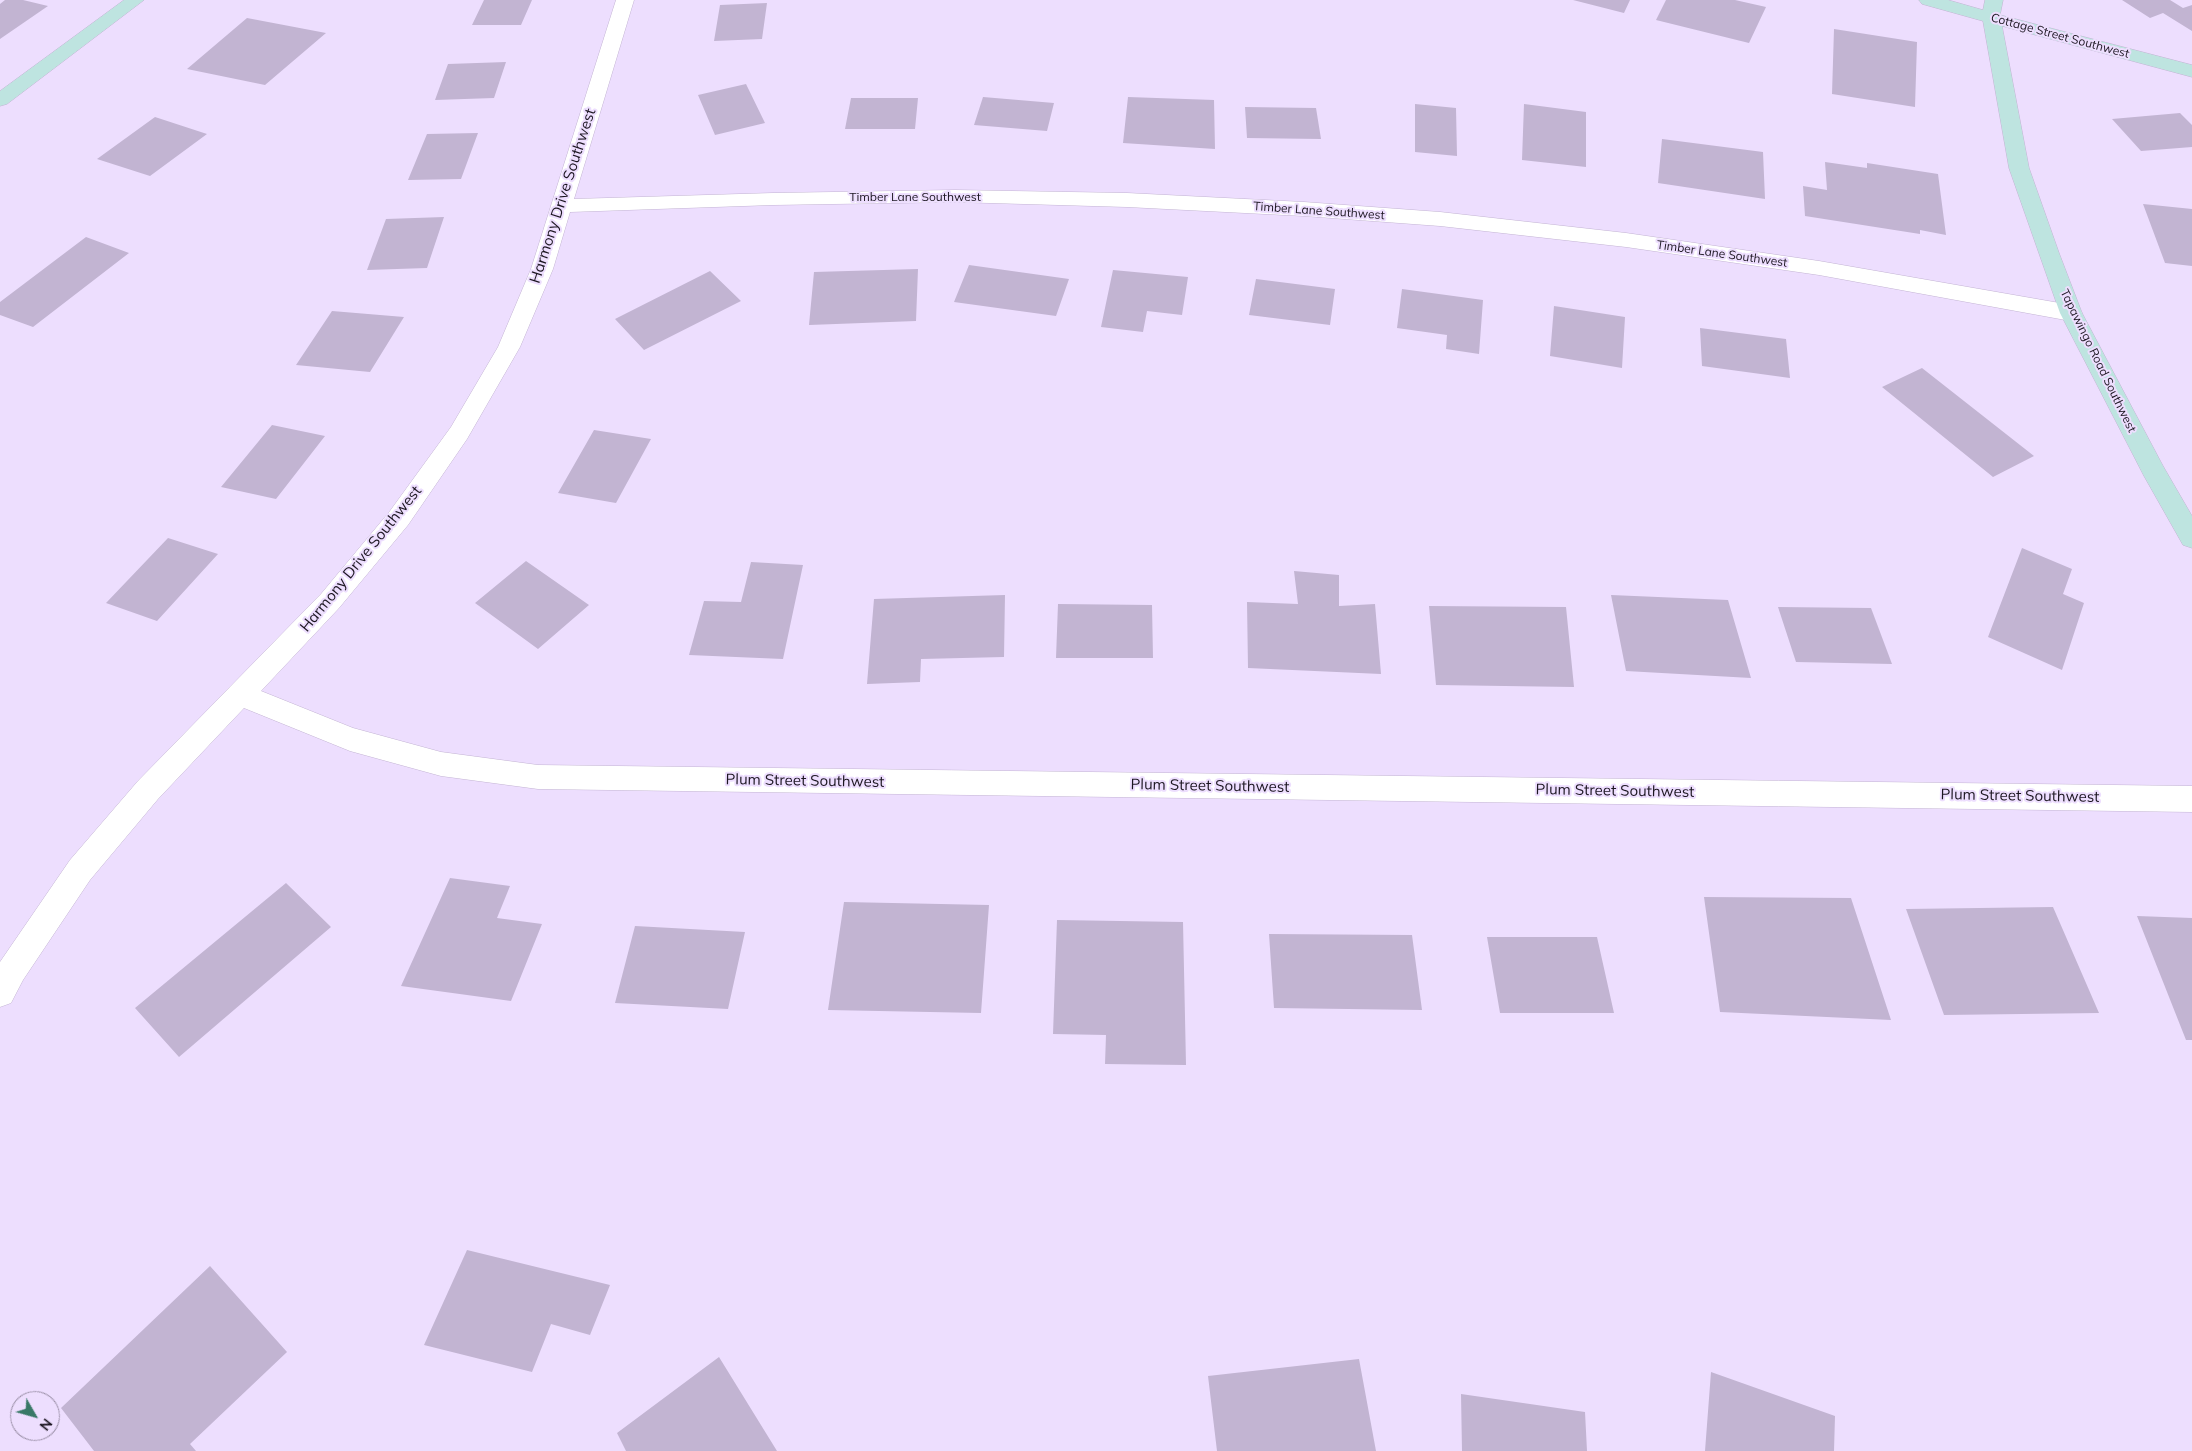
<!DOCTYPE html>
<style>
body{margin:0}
#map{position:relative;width:2192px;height:1451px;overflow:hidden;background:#eddefe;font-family:Mulish,sans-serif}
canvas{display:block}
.north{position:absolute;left:10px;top:1391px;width:50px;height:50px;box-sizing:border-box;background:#eddefe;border:1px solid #998ea6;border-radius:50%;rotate:128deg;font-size:14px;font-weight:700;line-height:20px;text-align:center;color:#1c1621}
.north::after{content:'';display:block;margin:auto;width:18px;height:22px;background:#387866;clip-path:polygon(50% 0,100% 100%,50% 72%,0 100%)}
</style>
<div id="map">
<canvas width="2192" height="1451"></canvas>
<div class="north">N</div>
</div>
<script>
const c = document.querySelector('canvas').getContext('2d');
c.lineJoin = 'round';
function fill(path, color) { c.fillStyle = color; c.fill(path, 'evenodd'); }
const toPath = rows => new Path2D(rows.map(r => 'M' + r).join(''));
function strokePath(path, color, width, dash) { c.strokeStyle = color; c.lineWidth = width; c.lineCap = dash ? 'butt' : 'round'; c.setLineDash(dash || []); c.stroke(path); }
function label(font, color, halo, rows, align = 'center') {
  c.font = font + ' Mulish,sans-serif'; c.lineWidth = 4; c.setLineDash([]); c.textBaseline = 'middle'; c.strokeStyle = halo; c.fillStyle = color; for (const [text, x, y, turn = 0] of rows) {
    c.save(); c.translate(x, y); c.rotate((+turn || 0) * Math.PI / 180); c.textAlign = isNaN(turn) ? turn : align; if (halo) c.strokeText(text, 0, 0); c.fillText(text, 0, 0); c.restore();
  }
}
const building = toPath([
 [5,0,23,0,48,6,0,39,0,4],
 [484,0,532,0,521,25,472,25],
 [1573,0,1630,0,1624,13],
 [1666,0,1735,0,1766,7,1749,43,1656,20],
 [2122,0,2170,0,2183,8,2192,5,2192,31,2163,13,2150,18],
 [767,3,762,39,714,41,720,5],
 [247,18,326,33,265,85,187,69],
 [1834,29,1917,42,1915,107,1832,94],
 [506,62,494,98,435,100,448,64],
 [746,84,765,123,715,135,698,95],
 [983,97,1054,103,1047,131,974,125],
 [1128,97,1214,100,1215,149,1123,143],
 [851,98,918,98,915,129,845,129],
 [1415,104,1456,108,1457,156,1415,152],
 [1524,104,1586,112,1586,167,1522,160],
 [1245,107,1316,108,1321,139,1247,138],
 [2180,113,2192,125,2192,147,2141,151,2112,119],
 [155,117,207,134,150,176,97,159],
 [478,133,461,179,408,180,427,134],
 [1662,139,1763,152,1765,199,1658,183],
 [1825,162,1867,168,1867,163,1938,174,1946,235,1920,230,1920,234,1805,216,1803,186,1827,190],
 [2143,204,2192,209,2192,266,2165,263],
 [444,217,427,268,367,270,386,219],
 [86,237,129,253,33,327,0,315,0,302],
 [969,265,1069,279,1056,316,954,302],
 [918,269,916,321,809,325,814,272],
 [1113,270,1188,277,1182,315,1147,311,1143,332,1101,327],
 [710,271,741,301,644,350,615,319],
 [1256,279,1335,289,1330,325,1249,315],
 [1402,289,1483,300,1479,354,1446,349,1447,335,1397,328],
 [1554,306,1625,317,1622,368,1550,356],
 [332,311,404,317,370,372,296,365],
 [1700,328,1786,339,1790,378,1702,366],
 [1922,368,2034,456,1993,477,1882,387],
 [272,425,325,436,276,499,221,487],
 [594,430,651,439,616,503,558,493],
 [168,538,218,554,157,621,106,603],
 [2022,548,2072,569,2063,594,2084,603,2062,670,1988,637],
 [526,561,589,605,538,649,475,603],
 [751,562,803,565,783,659,689,655,704,601,741,602],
 [1294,571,1339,575,1339,606,1375,604,1381,674,1248,668,1247,602,1298,604],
 [1005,595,1004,657,921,659,920,682,867,684,874,599],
 [1611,595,1728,600,1751,678,1626,671],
 [1058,604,1152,605,1153,658,1056,658],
 [1429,606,1566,607,1574,687,1436,685],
 [1778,607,1871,608,1892,664,1796,662],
 [450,878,510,886,497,918,542,924,511,1001,401,986],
 [286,883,331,927,179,1057,135,1008],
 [1704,897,1851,898,1891,1020,1720,1012],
 [844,902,989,905,981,1013,828,1010],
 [2053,907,2099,1013,1944,1015,1906,909],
 [2137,916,2192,918,2192,1040,2186,1040],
 [1057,920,1183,922,1186,1065,1105,1064,1106,1035,1053,1034],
 [635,926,745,932,728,1009,615,1003],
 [1269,934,1412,935,1422,1010,1274,1008],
 [1487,937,1597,937,1614,1013,1500,1013],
 [467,1250,610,1285,590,1335,551,1324,532,1372,424,1345],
 [210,1266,287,1352,190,1444,196,1451,94,1451,61,1408],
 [719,1357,777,1451,626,1451,617,1433],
 [1359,1359,1376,1451,1217,1451,1208,1376],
 [1711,1372,1835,1416,1834,1451,1705,1451],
 [1461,1394,1585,1412,1587,1451,1462,1451]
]);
const street = toPath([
 [616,0,634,0,574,199,773,193,955,190,1127,193,1304,202,1440,212,1626,233,1819,261,2071,305,2079,308,2082,313,2079,318,2071,321,1819,275,1626,247,1440,226,1304,216,1127,207,955,202,773,205,570,212,553,269,520,347,467,439,408,525,339,608,261,691,353,728,441,752,538,765,2192,786,2192,812,538,789,441,776,350,751,244,708,158,799,90,880,23,980,11,1003,0,1007,0,962,70,860,138,781,321,594,390,511,451,427,498,347,531,269,616,0]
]);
const secondary = toPath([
 [124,0,144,0,7,104,0,106,0,91,124,0],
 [1919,0,1948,0,1983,10,1985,0,2003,0,2000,15,2192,65,2192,77,2002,26,2029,168,2059,253,2082,313,2163,466,2192,516,2192,548,2183,545,2144,476,2060,313,2009,168,1983,21,1922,4,1919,0]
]);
const farStreetnames = [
 ["Cottage Street Southwest",2060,36,15],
 ["Timber Lane Southwest",915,197],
 ["Timber Lane Southwest",1319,211,4],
 ["Timber Lane Southwest",1722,254,8],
 ["Tapawingo Road Southwest",2098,361,64]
];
const streetNames = [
 ["Harmony Drive Southwest",563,196,-72],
 ["Harmony Drive Southwest",361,559,-51],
 ["Plum Street Southwest",805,781,1],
 ["Plum Street Southwest",1210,786,1],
 ["Plum Street Southwest",1615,791,1],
 ["Plum Street Southwest",2020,796,1]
];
fill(building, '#c2b4d2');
strokePath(street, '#c3b4d3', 1);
strokePath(secondary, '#c3b4d3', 1);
fill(street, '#fff');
fill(secondary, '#bee4e0');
label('12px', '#1c1621', '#eddefe', farStreetnames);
label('15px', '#1c1621', '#eddefe', streetNames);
</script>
